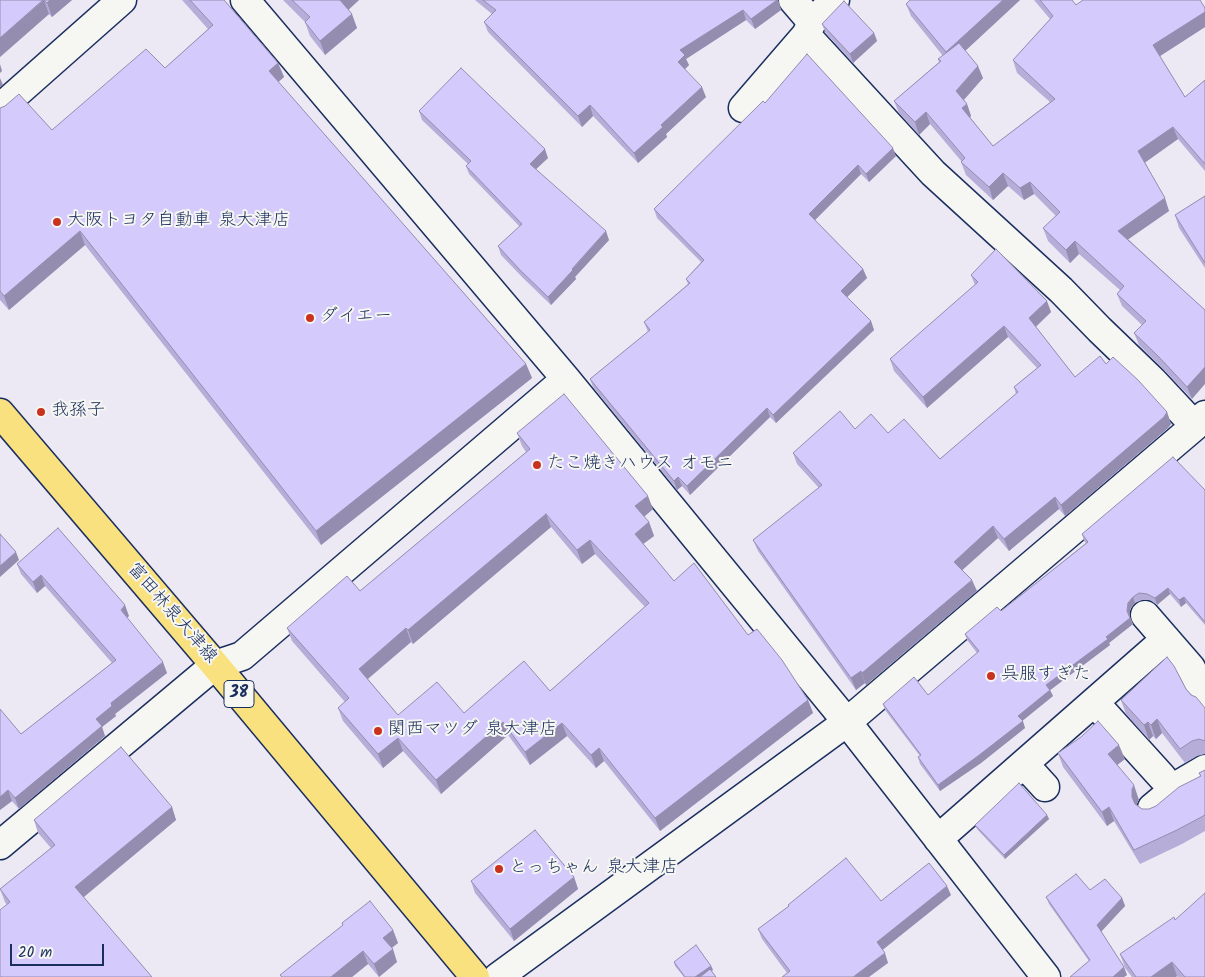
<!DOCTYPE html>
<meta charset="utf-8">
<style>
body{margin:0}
#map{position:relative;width:1205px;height:977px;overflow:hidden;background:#ece9f5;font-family:Kalam,sans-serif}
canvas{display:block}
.scale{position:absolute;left:10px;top:944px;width:94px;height:22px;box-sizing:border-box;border:2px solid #1b2f5e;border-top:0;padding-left:6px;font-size:15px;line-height:18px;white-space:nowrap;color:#1b2f5e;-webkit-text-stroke:4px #f6f6f2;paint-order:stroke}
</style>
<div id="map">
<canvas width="1205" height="977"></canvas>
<div class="scale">20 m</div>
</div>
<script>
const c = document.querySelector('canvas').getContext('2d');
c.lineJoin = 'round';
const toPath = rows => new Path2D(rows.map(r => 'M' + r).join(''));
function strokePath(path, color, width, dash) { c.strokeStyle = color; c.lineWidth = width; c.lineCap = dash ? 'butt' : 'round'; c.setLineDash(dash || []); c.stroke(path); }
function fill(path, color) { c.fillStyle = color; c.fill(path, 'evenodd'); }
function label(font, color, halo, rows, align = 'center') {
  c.font = font + ' Kalam,"Klee One",sans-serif'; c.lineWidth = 4; c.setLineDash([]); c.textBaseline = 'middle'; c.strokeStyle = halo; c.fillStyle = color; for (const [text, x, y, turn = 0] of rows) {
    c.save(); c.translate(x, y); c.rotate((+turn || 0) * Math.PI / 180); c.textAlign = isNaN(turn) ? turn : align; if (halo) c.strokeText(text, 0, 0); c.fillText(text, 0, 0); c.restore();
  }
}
const minor = toPath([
 [245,0,566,379,847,722,1046,977],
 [793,0,812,22],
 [835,0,812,22,806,35,933,173,1061,290,1100,330,1153,381,1195,426],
 [0,108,122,0],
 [743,108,806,35],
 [1145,615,1191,668,1205,696],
 [1094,702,1162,777],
 [1024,764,1045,787],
 [1152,808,1183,782,1205,769],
 [938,839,1166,639],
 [0,845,215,665,242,656,566,379],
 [498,977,847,722,1195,426,1205,415]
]);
const major = toPath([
 [0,413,215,665,475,977]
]);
const wall = toPath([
 [0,0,72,0,52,17,49,14,0,57],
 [182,0,224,0,278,63,284,77,278,82,526,364,532,378,321,545,85,245,9,310,0,300,0,108,52,130,165,68,208,29],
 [283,0,359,0,348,10,357,28,325,55,310,36,305,22],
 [475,0,778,0,781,10,755,29,746,20,686,59,689,65,685,69,706,97,666,134,667,137,638,163,593,116,582,127,488,32,484,22,492,14],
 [910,0,1020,0,965,51,983,78,964,100,967,104,971,116,970,117,993,146,1050,102,1017,73,1013,60,1050,19,1034,0,1072,0,1076,5,1205,8,1205,27,1160,56,1185,97,1205,80,1205,171,1178,139,1145,162,1169,211,1128,239,1205,310,1192,399,1164,370,1139,345,1134,333,1142,325,1122,306,1117,294,1120,290,1079,254,1070,263,1048,241,1043,228,1056,216,1034,194,1024,200,1008,186,993,200,966,175,961,162,962,162,930,124,919,135,899,113,894,101,939,62,938,59,943,56,911,16,906,4],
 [822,24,874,33,877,41,853,63,825,32],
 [765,103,896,156,869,182,861,174,815,220,863,269,867,278,847,297,871,321,874,330,776,423,770,417,690,495,682,486,677,490,593,387,590,379,648,332,644,322,688,284,686,279,701,262,657,218,654,209],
 [419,111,548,158,536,169,609,240,575,277,576,279,551,305,523,278,501,255,498,246,520,227,469,174,466,166,468,164,422,120],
 [1205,196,1205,268,1179,228,1175,215],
 [971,275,1051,312,1036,327,1075,377,1106,364,1167,412,1171,424,1168,428,1065,516,1059,509,1009,551,998,538,962,570,977,591,866,685,865,683,856,690,758,551,753,540,819,488,797,464,793,453,855,429,888,433,940,459,1016,394,1014,387,1037,368,1008,337,927,408,894,371,890,359,975,285],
 [517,433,653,509,644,517,649,522,654,536,643,544,674,581,748,635,808,700,813,713,660,831,604,761,596,768,567,736,530,765,508,735,441,794,403,751,383,768,343,721,338,708,345,702,292,641,287,628,360,591,526,452,522,446],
 [551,527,582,564,595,554,645,607,550,691,464,713,398,715,368,679,411,642,413,644],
 [1205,490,1205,625,1186,603,1181,607,1170,594,1157,605,1150,600,1142,600,1135,603,1130,609,1130,617,1133,624,1109,643,1110,645,1050,690,1053,696,1022,721,1025,728,981,763,940,791,920,764,918,757,920,756,885,710,883,704,928,695,977,653,967,640,965,634,1001,611,1086,543,1084,541,1082,534],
 [17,564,129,616,127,618,167,673,115,714,116,716,102,727,105,736,19,809,12,801,0,810,21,734,112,663,45,586,37,593,21,574],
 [1186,689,1205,708,1205,754,1197,756,1185,763,1162,733,1156,739,1153,736,1149,740,1126,714,1121,700],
 [1058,753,1125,759,1117,765,1139,800,1137,803,1137,805,1142,809,1149,809,1156,806,1200,776,1199,773,1205,770,1205,831,1182,844,1140,864,1114,821,1107,826,1063,767],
 [172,807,176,820,84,897,7,905,5,902,0,889,51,848,38,833,34,820],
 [1047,815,1049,819,1005,859,977,829,975,825],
 [574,877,578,889,514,941,475,893,471,881],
 [1090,890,1122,898,1125,906,1101,931,1127,975,1124,977,1070,977,1089,961,1049,904,1046,897],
 [951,895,882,950,888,963,787,973,762,939,758,929,789,906,788,905,881,901],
 [1175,920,1205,977,1178,977,1177,976,1176,977,1132,977,1125,968,1120,954],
 [393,930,398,943,391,948,397,962,379,977,368,964,352,977,281,977,280,975],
 [674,962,711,966,713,970,711,971,716,977,684,977,675,966]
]);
const shadedWall = toPath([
 [44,0,49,14,0,57,0,38],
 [50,0,72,0,52,17,47,3],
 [340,0,359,0,344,14],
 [777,0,778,0,781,10,755,29,751,19],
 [1003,0,1020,0,950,65,946,52],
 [743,10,746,20,686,59,689,65,682,72,678,62,680,50],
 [1205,12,1205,27,1157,58,1153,45],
 [352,14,357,28,325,55,320,41],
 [874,33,877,41,853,63,850,54],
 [278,63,284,77,274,86,269,71],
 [0,64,2,71,0,73],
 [978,66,983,78,960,104,956,91],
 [0,78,3,85,0,87],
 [702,87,706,97,666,134,667,137,638,163,634,153,661,125],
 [967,104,971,116,967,120,962,108],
 [590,105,593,116,582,127,578,116],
 [926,112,930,124,919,135,915,122],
 [1173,127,1178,139,1143,164,1138,151],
 [893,148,896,156,869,182,866,174],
 [545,149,548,158,533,172,530,164],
 [858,165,861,174,812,223,809,214],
 [1003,173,1008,186,993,200,989,187],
 [1030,182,1034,194,1024,200,1020,188],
 [1165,198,1169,211,1123,243,1118,231],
 [80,231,85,245,9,310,4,296],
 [606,231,609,240,575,277,576,279,551,305,548,297],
 [1075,241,1079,254,1070,263,1066,250],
 [863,269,867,278,844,300,841,291],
 [1047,301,1051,312,1033,329,1029,318],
 [871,321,874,330,776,423,773,415],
 [1004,326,1008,337,927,408,923,397],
 [526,364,532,378,321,545,316,531],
 [1205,367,1205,384,1192,399,1187,387],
 [767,408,770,417,690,495,687,486],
 [1167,412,1171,424,1168,428,1065,516,1061,505],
 [678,477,682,486,677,490,674,481],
 [648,496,653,509,640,520,635,506],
 [1055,497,1059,509,1009,551,1004,539],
 [546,514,551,527,413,644,408,630],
 [649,522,654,536,639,547,635,534],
 [993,526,998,538,958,574,954,562],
 [590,540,595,554,582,564,577,550],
 [16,552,19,560,0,577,0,566],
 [41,575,45,586,37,593,33,582],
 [972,580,977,591,866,685,862,673],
 [1168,588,1170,594,1157,605,1155,598],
 [1133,597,1135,603,1130,609,1130,617,1127,611,1128,603],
 [1184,597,1186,603,1181,607,1179,600],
 [125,605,129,616,124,620,121,610],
 [1130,618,1133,624,1109,643,1110,645,1049,691,1046,685],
 [406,628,411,642,364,682,359,669],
 [163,662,167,673,115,714,116,716,102,727,105,736,19,809,15,798,111,703],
 [861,671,865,683,856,690,851,678],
 [1050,690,1053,696,1021,722,1018,716],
 [808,700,813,713,660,831,655,818],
 [1157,719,1162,733,1156,739,1151,725],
 [1023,721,1025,728,981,763,940,791,938,785],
 [503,722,508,735,441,794,436,780],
 [1148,722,1153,736,1149,740,1144,725],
 [562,723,567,736,530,765,525,752],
 [398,738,403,751,383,768,378,754],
 [1119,745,1125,759,1113,768,1108,754],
 [599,748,604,761,596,768,591,755],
 [1134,785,1139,800,1137,803,1137,811,1132,797,1132,789],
 [8,790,12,801,0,810,0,797],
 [172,807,176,820,80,900,75,887],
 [1109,807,1114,821,1107,826,1102,812],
 [1047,815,1049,819,1005,859,1004,855],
 [574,877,578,889,514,941,510,929],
 [947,886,951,895,880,952,877,942],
 [1122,898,1125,906,1100,933,1097,925],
 [393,930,398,943,388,951,383,938],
 [393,949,397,962,379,977,374,964],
 [363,951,368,964,352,977,331,977],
 [885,953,888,963,869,977,853,977],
 [1172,962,1177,976,1176,977,1151,977],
 [711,966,713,970,703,977,695,977],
 [1124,967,1127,975,1124,977,1113,977]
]);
const building = toPath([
 [0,0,43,0,0,38,0,0],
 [44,0,50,0,47,3,44,0],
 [190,0,224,0,278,63,269,71,526,364,316,531,80,231,4,296,0,291,0,108,5,106,19,94,52,130,146,49,165,68,213,25,190,0],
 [292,0,340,0,352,14,320,41,305,22,310,17,292,0],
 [483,0,777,0,751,19,743,10,680,50,685,55,678,62,702,87,661,125,663,127,634,153,590,105,578,116,484,22,496,10,483,0],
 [910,0,1003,0,946,52,906,4,910,0],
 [1040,0,1072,0,1076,5,1083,0,1200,0,1205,8,1205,12,1153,45,1185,97,1205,80,1205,164,1173,127,1138,151,1165,198,1118,231,1205,310,1205,367,1187,387,1159,357,1134,333,1146,321,1117,294,1124,286,1075,241,1066,250,1043,228,1060,212,1030,182,1020,188,1003,173,989,187,961,162,965,158,926,112,915,122,894,101,941,61,938,59,959,43,978,66,956,91,967,104,962,108,993,146,1055,99,1013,60,1053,16,1040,0],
 [844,1,874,33,850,54,822,24,844,1],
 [807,54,893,148,866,174,858,165,809,214,863,269,841,291,871,321,773,415,767,408,687,486,678,477,674,481,590,379,650,330,644,322,690,283,686,279,704,260,654,209,763,101,765,103,807,54],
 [461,68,545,149,530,164,606,231,572,269,573,270,548,297,520,270,498,246,522,224,466,166,471,161,419,111,461,68],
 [1205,196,1205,263,1175,215,1205,196],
 [996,249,1047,301,1029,318,1075,377,1100,356,1106,364,1113,357,1138,380,1167,412,1164,417,1061,505,1055,497,1004,539,993,526,954,562,972,580,862,673,861,671,851,678,753,540,822,485,793,453,840,411,855,429,871,414,888,433,904,419,940,459,1018,392,1014,387,1041,365,1004,326,923,397,890,359,978,282,971,275,996,249],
 [564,394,648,496,635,506,649,522,635,534,674,581,694,563,748,635,757,629,782,660,808,700,655,818,599,748,591,755,562,723,525,752,503,722,436,780,398,738,378,754,338,708,349,698,287,628,347,576,360,591,530,449,517,433,564,394],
 [546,514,577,550,590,540,649,603,550,691,524,661,464,713,437,682,398,715,359,669,406,628,408,630,546,514],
 [1173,457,1205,490,1205,622,1184,597,1179,600,1168,588,1155,598,1147,594,1139,593,1133,597,1128,603,1127,611,1130,618,1106,637,1108,639,1046,685,1050,690,1018,716,1023,721,978,756,938,785,918,757,921,755,883,704,914,677,928,695,979,651,965,634,997,607,1001,611,1088,542,1082,534,1173,457],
 [58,528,125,605,121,610,163,662,111,703,112,706,96,719,102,726,15,798,8,790,0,797,0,709,21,734,116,660,41,575,33,582,17,564,58,528],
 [0,534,16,552,0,566,0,534],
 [1167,657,1174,666,1186,689,1191,695,1196,697,1205,708,1205,741,1199,739,1192,741,1180,749,1157,719,1151,725,1148,722,1144,725,1121,700,1167,657],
 [1098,721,1119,745,1108,754,1134,785,1132,789,1132,797,1135,804,1142,809,1149,809,1156,806,1179,787,1201,776,1199,773,1205,770,1205,815,1177,830,1134,850,1109,807,1102,812,1058,753,1081,737,1098,721],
 [121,747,172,807,75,887,152,977,0,977,0,910,10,902,0,889,55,845,34,820,121,747],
 [1019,783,1047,815,1004,855,975,825,1019,783],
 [535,830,574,877,510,929,471,881,535,830],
 [846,858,881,901,929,863,947,886,877,942,885,953,853,977,782,977,790,971,758,929,789,906,788,905,846,858],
 [1076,874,1090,890,1105,879,1122,898,1097,925,1124,967,1113,977,1070,977,1090,960,1046,897,1076,874],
 [1205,893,1205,977,1185,977,1172,962,1151,977,1136,977,1120,954,1174,917,1175,920,1205,893],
 [370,901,393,930,383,938,393,949,374,964,363,951,331,977,282,977,280,975,343,925,342,923,370,901],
 [696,945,711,966,695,977,685,977,674,962,696,945],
 [710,969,716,977,700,977,710,969]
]);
const markers = [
 [57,222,5,"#c8321e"],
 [310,318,5,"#c8321e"],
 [41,412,5,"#c8321e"],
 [537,465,5,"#c8321e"],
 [991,676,5,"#c8321e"],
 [378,731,5,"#c8321e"],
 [499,869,5,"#c8321e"]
];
const shields = [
 [239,694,30]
];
const shieldNames = [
 ["38",239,694]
];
const poiNames = [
 ["大阪トヨタ自動車 泉大津店",67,222],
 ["ダイエー",320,318],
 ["我孫子",51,412],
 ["たこ焼きハウス オモニ",547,465],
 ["呉服すぎた",1001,676],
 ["関西マツダ 泉大津店",388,731],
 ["とっちゃん 泉大津店",509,869]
];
const streetNames = [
 ["富田林泉大津線",171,614,49]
];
strokePath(minor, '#1b2f5e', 31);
strokePath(major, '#1b2f5e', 31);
strokePath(minor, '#f6f6f2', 28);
strokePath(major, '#fae180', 28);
fill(wall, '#b6aed9');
fill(shadedWall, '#948db0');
fill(building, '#d4cafc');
strokePath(building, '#948db0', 1);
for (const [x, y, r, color] of markers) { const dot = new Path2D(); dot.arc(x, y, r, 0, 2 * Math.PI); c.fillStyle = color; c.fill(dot); strokePath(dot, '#f6f6f2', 2); }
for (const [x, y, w] of shields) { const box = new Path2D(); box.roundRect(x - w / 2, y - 13.5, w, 27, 4); c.fillStyle = '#f6f6f2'; c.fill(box); strokePath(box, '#1b2f5e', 1); }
label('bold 16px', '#1b2f5e', null, shieldNames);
label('18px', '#1b2f5e', '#f6f6f2', poiNames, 'left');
label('18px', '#1b2f5e', '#f6f6f2', streetNames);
</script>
